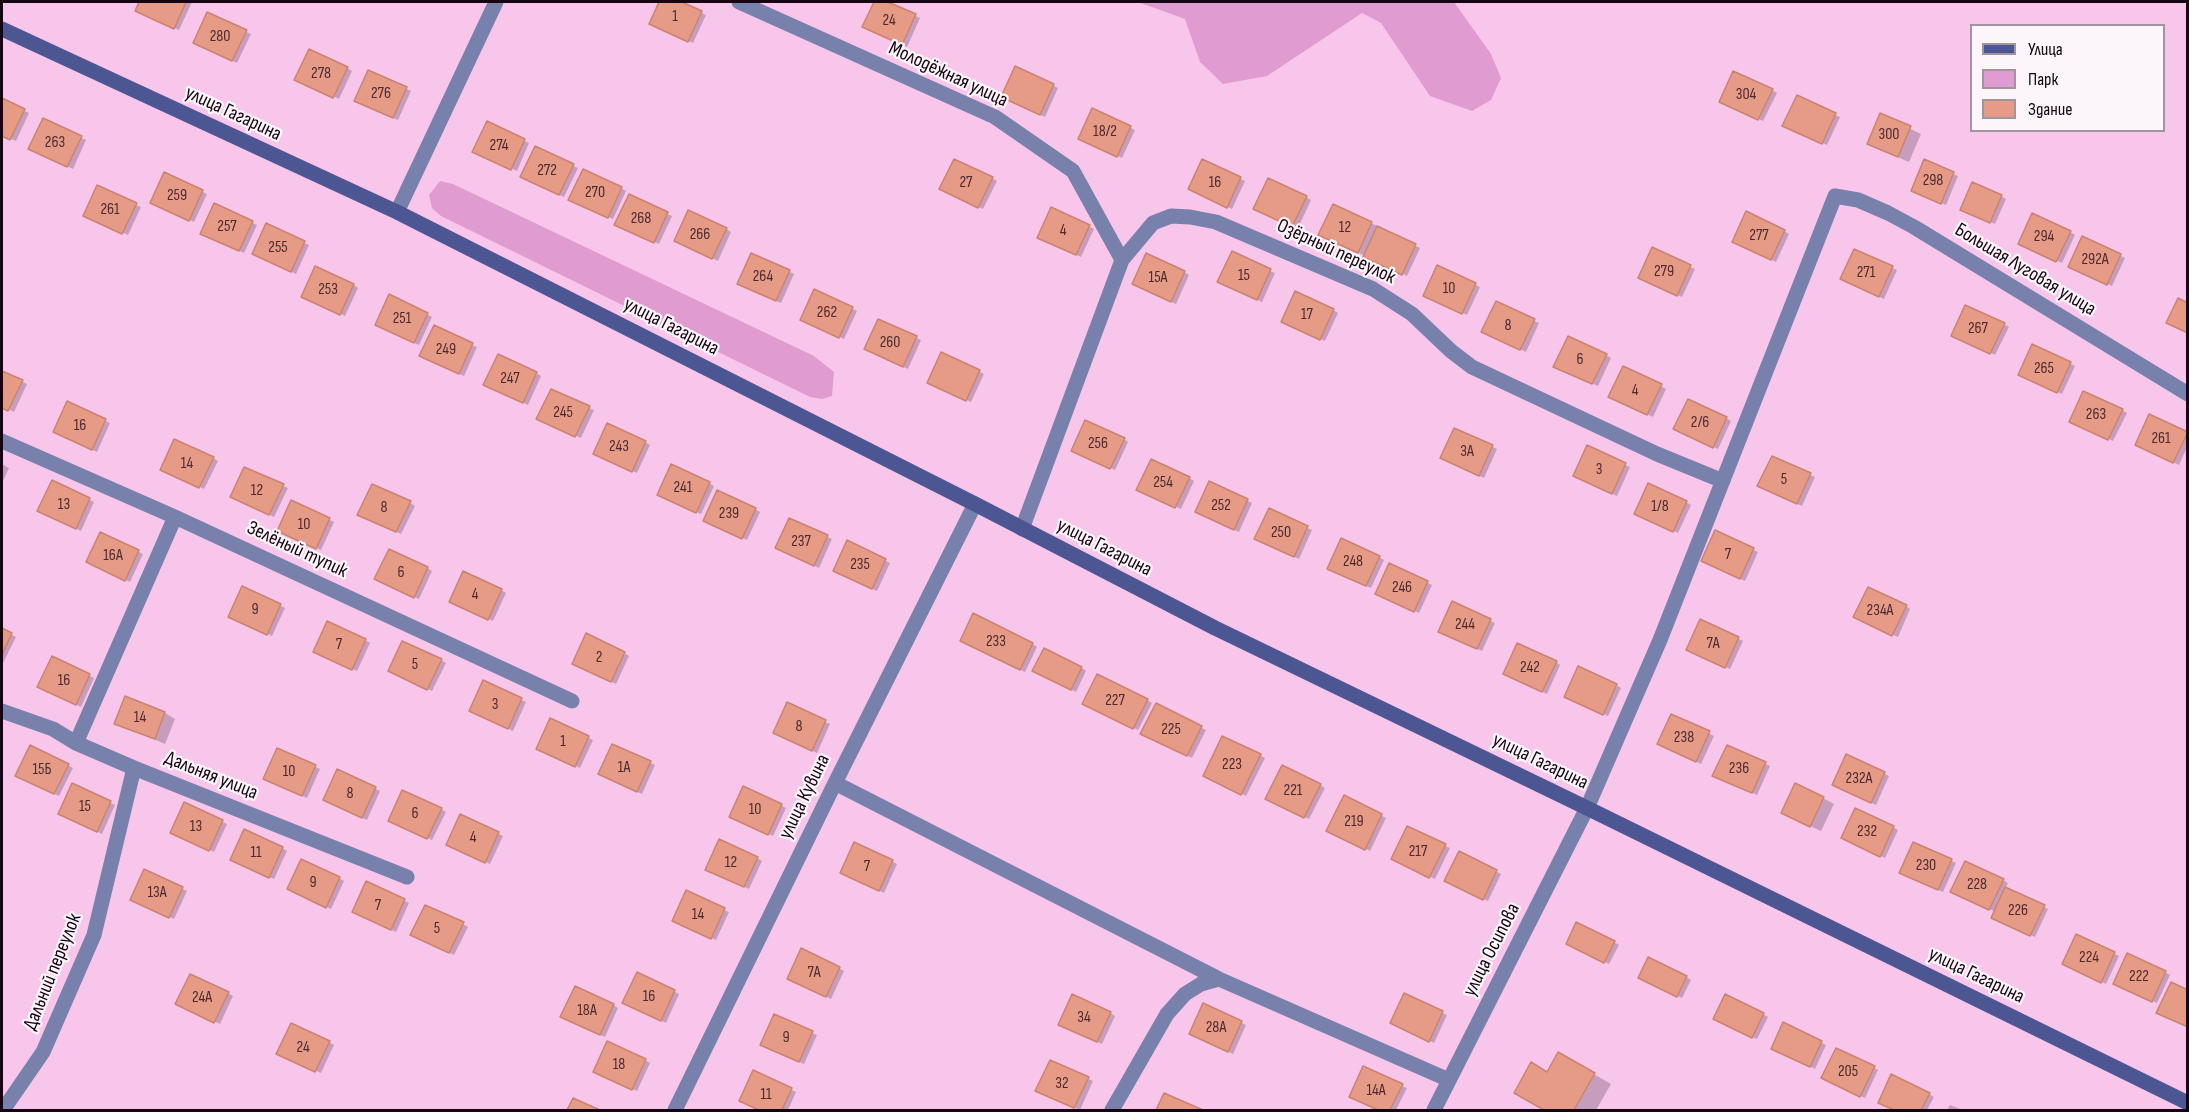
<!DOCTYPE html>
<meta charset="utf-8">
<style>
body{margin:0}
#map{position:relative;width:2189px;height:1112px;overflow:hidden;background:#f8c5eb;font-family:"Sofia Sans Condensed",sans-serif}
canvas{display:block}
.frame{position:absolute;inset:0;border:3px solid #170413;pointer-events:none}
.legend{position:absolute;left:1970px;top:24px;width:195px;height:108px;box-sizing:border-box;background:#fcf6fb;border:2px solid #a0959e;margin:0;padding:8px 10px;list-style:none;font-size:18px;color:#170413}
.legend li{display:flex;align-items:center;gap:12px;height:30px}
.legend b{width:30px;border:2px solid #a0959e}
</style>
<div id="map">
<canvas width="2189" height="1112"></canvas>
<div class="frame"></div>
<ul class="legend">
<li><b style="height:8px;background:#4c5693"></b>Улица</li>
<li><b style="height:16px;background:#e09cd1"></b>Парк</li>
<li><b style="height:16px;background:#e69b87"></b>Здание</li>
</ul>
</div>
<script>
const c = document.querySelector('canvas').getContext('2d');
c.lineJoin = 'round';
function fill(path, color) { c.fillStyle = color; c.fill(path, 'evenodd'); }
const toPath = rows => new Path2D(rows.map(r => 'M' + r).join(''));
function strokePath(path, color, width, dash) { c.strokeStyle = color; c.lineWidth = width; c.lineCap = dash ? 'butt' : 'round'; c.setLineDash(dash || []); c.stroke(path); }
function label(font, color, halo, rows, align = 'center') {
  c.font = font + ' "Sofia Sans Condensed",sans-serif'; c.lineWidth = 4.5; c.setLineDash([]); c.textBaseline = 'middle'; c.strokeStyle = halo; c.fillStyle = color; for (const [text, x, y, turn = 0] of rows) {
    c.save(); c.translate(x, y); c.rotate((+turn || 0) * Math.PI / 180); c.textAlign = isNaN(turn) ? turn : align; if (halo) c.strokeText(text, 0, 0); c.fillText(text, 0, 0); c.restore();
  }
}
const green = toPath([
 [1138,2,1454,2,1491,54,1501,78,1491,100,1472,111,1430,96,1381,23,1362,13,1267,76,1223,84,1200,62,1185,19],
 [440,181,453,184,814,356,834,372,832,396,822,399,810,397,441,216,432,208,429,195]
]);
const shadow = toPath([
 [141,2,192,2,179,30,137,10],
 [661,2,678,2,706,15,693,43,651,23],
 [876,2,884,2,920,18,907,47,864,27],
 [246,32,251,34,237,63,200,45],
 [347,68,352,71,339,99,301,82],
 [1016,68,1058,88,1045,117,1008,99],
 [369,72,411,91,398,120,361,103],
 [1772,90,1777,93,1763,121,1726,104],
 [2,100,29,113,16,141,2,135],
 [1093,110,1135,130,1122,158,1085,141],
 [1835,115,1840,117,1827,145,1789,128],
 [1881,115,1921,134,1909,162,1879,149],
 [487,123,529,143,517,171,479,154],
 [81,138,86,140,73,169,35,151],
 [1203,161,1245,181,1232,209,1195,192],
 [1925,161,1958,176,1946,205,1917,193],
 [573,166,578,168,564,197,527,179],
 [165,174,207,194,194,222,156,205],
 [992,178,997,181,983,209,946,192],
 [621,188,626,191,613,219,575,202],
 [2001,196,2006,199,1995,224,1966,212],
 [1306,197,1311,200,1298,228,1260,211],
 [136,205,141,207,128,235,88,217],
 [215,205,257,225,244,253,207,236],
 [1052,209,1094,229,1081,257,1043,240],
 [667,214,672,216,659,244,621,227],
 [1371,223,1420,248,1407,276,1325,237],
 [726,229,731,232,718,261,680,243],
 [1784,231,1789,234,1776,262,1739,244],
 [2070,232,2075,235,2062,263,2024,246],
 [2083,238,2125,258,2112,286,2074,269],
 [304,243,309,245,296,274,258,256],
 [1855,251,1897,270,1884,299,1846,281],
 [752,255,794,274,781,303,743,286],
 [1438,267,1480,287,1467,315,1429,298],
 [1690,267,1695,269,1682,297,1642,279],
 [1270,271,1275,273,1262,302,1224,284],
 [1184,272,1189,275,1176,304,1138,286],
 [354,285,358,288,345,316,308,299],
 [815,291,857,311,844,339,807,322],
 [390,296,432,317,419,345,381,328],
 [1333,310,1338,313,1325,341,1287,324],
 [879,321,921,340,908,369,870,351],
 [1534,321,1539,323,1526,352,1488,334],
 [2004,324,2009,327,1995,355,1958,338],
 [472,345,477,347,464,376,426,358],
 [2033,346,2075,366,2062,394,2022,376],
 [942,354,984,374,971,402,934,385],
 [1606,355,1611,358,1598,386,1560,369],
 [2,372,27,384,14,412,2,406],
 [536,373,541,376,528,405,490,387],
 [1661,386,1666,389,1653,417,1615,399],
 [68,403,110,423,97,452,60,434],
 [589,408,594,410,581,438,541,420],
 [2122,410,2127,413,2113,441,2076,424],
 [2149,416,2188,434,2188,445,2179,465,2141,447],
 [1726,418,1731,421,1718,449,1680,431],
 [1455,429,1497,449,1484,478,1447,460],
 [1124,439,1128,442,1115,470,1078,453],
 [645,442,650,445,637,473,599,456],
 [213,458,218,461,204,489,167,472],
 [2,464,9,468,2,483],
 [1625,465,1630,467,1617,496,1579,478],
 [1810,475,1815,477,1802,506,1764,488],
 [1189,478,1194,481,1181,509,1143,492],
 [52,482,94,502,81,531,44,513],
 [709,483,714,486,701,514,663,497],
 [1210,483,1252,503,1239,532,1201,514],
 [283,486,288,488,274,517,237,500],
 [292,502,334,522,321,550,283,533],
 [1686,502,1691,505,1678,533,1640,516],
 [410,503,415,506,401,534,364,517],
 [755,509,760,512,747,540,709,523],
 [790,520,832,539,819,568,781,550],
 [1307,528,1312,530,1299,559,1261,541],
 [1716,532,1758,552,1745,581,1708,563],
 [101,534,143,554,130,582,93,564],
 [848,542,890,563,877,591,840,574],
 [1379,557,1384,560,1371,588,1333,571],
 [1390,565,1432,585,1419,613,1381,596],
 [427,568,432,571,419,599,381,582],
 [243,588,285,608,272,636,235,619],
 [501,590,506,593,493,621,455,604],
 [1453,603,1495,623,1482,651,1444,634],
 [1906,606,1910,609,1898,637,1860,619],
 [1701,621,1743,641,1730,669,1692,652],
 [2,630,16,637,2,665],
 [365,640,370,643,357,671,319,654],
 [966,643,1033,644,1037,647,1025,672],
 [624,653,629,656,616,684,579,666],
 [52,658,94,678,81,707,44,689],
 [441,660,446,663,432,691,395,673],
 [1556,662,1560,665,1547,694,1510,676],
 [1082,668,1086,671,1076,692,1039,673],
 [1616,685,1621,688,1608,716,1570,699],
 [521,700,526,702,513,731,475,713],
 [1147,700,1152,703,1138,730,1089,706],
 [1156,705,1206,730,1192,758,1147,736],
 [165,713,175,719,165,744,116,723],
 [1672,716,1714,736,1701,764,1664,746],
 [551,720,593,740,580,768,543,751],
 [825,722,830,724,817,753,779,735],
 [613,746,655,765,642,794,604,776],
 [278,750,320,769,307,798,269,781],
 [1260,755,1265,758,1246,796,1209,778],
 [1847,756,1889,776,1876,805,1838,787],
 [1765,764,1770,766,1757,795,1719,778],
 [68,765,73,768,59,796,22,778],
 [338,771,380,791,367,820,330,802],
 [73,785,115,805,102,834,64,816],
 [1320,785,1325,788,1309,819,1272,801],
 [744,788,786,808,773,836,735,819],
 [1345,797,1386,818,1370,851,1333,833],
 [1823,798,1834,804,1821,831,1793,818],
 [185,804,227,824,214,852,176,835],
 [441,809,446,812,432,840,395,823],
 [461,816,503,836,490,864,453,847],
 [1893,827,1898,830,1885,858,1847,840],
 [855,844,897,864,884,893,847,875],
 [1914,844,1956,863,1943,892,1906,875],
 [1445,846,1450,848,1435,879,1397,861],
 [282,848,287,851,274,879,236,862],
 [1459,853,1501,874,1488,901,1451,883],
 [757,858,762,861,749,889,711,872],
 [145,871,187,891,174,919,137,902],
 [339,878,344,881,331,909,293,891],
 [2003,880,2008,883,2005,889,2048,909,2035,937,1998,920,1996,912,1957,894],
 [367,883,409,903,396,932,358,914],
 [724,910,729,912,716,940,678,923],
 [463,924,468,927,454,955,417,937],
 [2077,936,2119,956,2106,984,2069,966],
 [1614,942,1619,945,1609,964,1572,946],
 [802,950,844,971,831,999,794,981],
 [2165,972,2170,975,2157,1003,2119,986],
 [637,974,679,994,666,1023,629,1005],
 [1686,977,1691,980,1682,998,1645,980],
 [228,993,233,996,220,1024,182,1007],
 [1405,995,1447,1015,1434,1043,1397,1026],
 [613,1005,618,1008,605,1037,567,1019],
 [1204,1005,1246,1025,1233,1054,1195,1036],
 [1110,1013,1115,1016,1102,1044,1064,1027],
 [1763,1014,1768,1017,1757,1039,1719,1022],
 [1784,1024,1826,1045,1815,1069,1777,1051],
 [812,1033,817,1035,804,1064,766,1047],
 [329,1042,334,1045,321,1073,283,1056],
 [1559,1054,1611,1084,1596,1110,1547,1110,1516,1093,1548,1074],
 [645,1060,650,1063,637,1091,599,1074],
 [1874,1068,1878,1070,1865,1098,1828,1080],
 [754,1072,796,1092,788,1110,761,1110,746,1104],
 [1088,1079,1093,1081,1080,1110,1042,1093],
 [1402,1086,1407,1088,1396,1110,1380,1110,1356,1099],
 [1929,1094,1934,1097,1927,1110,1896,1110,1879,1102],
 [1165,1095,1200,1110,1158,1110],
 [1950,1105,1963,1110,1947,1110]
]);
const building = toPath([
 [139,2,186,2,174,29,135,11,139,2],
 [659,2,682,2,702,11,688,42,649,24,659,2],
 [874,2,888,2,916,14,902,45,862,27,874,2],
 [207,12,247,30,232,61,193,43,207,12],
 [309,49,348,67,333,98,294,80,309,49],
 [1015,66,1054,84,1040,115,1001,97,1015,66],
 [368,70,407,87,393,118,354,101,368,70],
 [1733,71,1773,89,1758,120,1719,102,1733,71],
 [1797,95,1836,113,1822,144,1782,126,1797,95],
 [2,98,25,109,10,140,2,136,2,98],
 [1092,108,1131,126,1117,157,1078,139,1092,108],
 [1880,113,1911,126,1898,157,1867,144,1880,113],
 [43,118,82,136,67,167,28,149,43,118],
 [487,121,525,139,511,170,472,152,487,121],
 [535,146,574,164,559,195,520,177,535,146],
 [954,159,993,177,978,208,939,189,954,159],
 [1202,159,1241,177,1227,208,1188,189,1202,159],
 [1924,159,1954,172,1941,204,1911,191,1924,159],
 [583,169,622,187,608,218,568,200,583,169],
 [164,172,203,190,189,221,150,203,164,172],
 [1268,178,1307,196,1292,227,1253,209,1268,178],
 [1972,182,2002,195,1990,223,1960,210,1972,182],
 [97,185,137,203,122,234,83,216,97,185],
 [629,194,668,212,654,243,614,225,629,194],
 [214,203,253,221,239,251,200,234,214,203],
 [1333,204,1372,222,1358,253,1318,235,1333,204],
 [1051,207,1090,225,1076,255,1037,238,1051,207],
 [688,210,727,228,712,259,674,241,688,210],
 [1746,211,1785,230,1771,260,1732,242,1746,211],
 [2032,213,2071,231,2056,262,2018,244,2032,213],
 [266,223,305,241,291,272,252,254,266,223],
 [1377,226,1416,244,1402,275,1363,257,1377,226],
 [2082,236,2121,254,2107,285,2068,267,2082,236],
 [1652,247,1691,265,1677,296,1638,278,1652,247],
 [1854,249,1893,266,1879,297,1840,279,1854,249],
 [1232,251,1271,269,1257,300,1217,282,1232,251],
 [751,253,790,270,776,301,737,284,751,253],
 [1146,253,1185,271,1171,302,1132,284,1146,253],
 [1437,265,1476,283,1462,314,1423,296,1437,265],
 [315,266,354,284,340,315,301,297,315,266],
 [814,289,853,307,839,338,800,320,814,289],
 [1295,291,1334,309,1320,340,1281,322,1295,291],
 [389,294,428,313,414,343,375,325,389,294],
 [2178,298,2188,303,2188,333,2166,323,2178,298],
 [1496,301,1535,319,1520,350,1481,332,1496,301],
 [1965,305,2005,323,1990,354,1951,336,1965,305],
 [878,319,917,336,903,367,864,349,878,319],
 [434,325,473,343,459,374,419,356,434,325],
 [1568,336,1607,354,1592,384,1553,367,1568,336],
 [2032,344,2071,362,2057,393,2018,375,2032,344],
 [941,352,980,370,966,401,927,383,941,352],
 [498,354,537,372,523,403,483,385,498,354],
 [1623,366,1662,384,1647,415,1608,397,1623,366],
 [2,371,23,380,8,411,2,408,2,371],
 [551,389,590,406,575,437,536,419,551,389],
 [2083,391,2123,409,2108,440,2069,422,2083,391],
 [1688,399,1727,417,1713,448,1673,429,1688,399],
 [67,401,106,419,92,450,53,432,67,401],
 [2149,414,2188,432,2173,463,2135,445,2149,414],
 [1085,420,1125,438,1110,469,1071,451,1085,420],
 [607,423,646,441,632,472,593,454,607,423],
 [1454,428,1493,445,1479,476,1440,458,1454,428],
 [174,439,214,457,199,488,160,470,174,439],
 [1587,445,1626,463,1612,494,1573,476,1587,445],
 [1772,456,1811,473,1797,504,1757,486,1772,456],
 [1151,459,1190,477,1175,508,1136,490,1151,459],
 [671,464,710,482,696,513,657,495,671,464],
 [244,467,284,484,269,515,230,497,244,467],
 [52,480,90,498,76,529,37,511,52,480],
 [1209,481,1248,499,1234,530,1195,512,1209,481],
 [1648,483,1687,501,1673,532,1634,514,1648,483],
 [372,484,411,501,396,532,357,515,372,484],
 [717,490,756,508,742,539,703,521,717,490],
 [291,500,330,518,316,549,277,531,291,500],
 [1269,508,1308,526,1294,557,1254,539,1269,508],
 [789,518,828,535,814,566,775,548,789,518],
 [1715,530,1754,548,1740,579,1701,561,1715,530],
 [100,532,139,550,125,581,86,562,100,532],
 [1341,538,1380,556,1366,586,1327,569,1341,538],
 [847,540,886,559,872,589,833,571,847,540],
 [389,549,428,567,414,598,374,579,389,549],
 [1389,563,1428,581,1414,612,1375,594,1389,563],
 [463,571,502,589,488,620,449,602,463,571],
 [242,586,281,604,267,635,228,617,242,586],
 [1868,587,1907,605,1892,636,1853,617,1868,587],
 [1452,601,1491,619,1477,649,1438,632,1452,601],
 [973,613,1033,643,1020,670,960,641,973,613],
 [1700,619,1739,637,1725,668,1686,650,1700,619],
 [327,621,366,639,352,670,313,652,327,621],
 [2,628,12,633,2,655,2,628],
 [586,633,625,652,611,682,572,664,586,633],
 [402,641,442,659,427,690,388,671,402,641],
 [1517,643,1557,661,1542,692,1503,674,1517,643],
 [1044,648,1082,667,1071,690,1032,671,1044,648],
 [52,656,90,674,76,705,37,687,52,656],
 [1578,666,1617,684,1603,715,1564,697,1578,666],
 [1097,674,1148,699,1133,729,1082,704,1097,674],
 [483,680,522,698,508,729,469,711,483,680],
 [125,696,165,712,155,739,114,724,125,696],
 [787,702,826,720,812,751,773,733,787,702],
 [1156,703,1202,726,1187,756,1140,734,1156,703],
 [1671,714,1710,731,1696,762,1657,744,1671,714],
 [550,718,589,736,575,767,536,749,550,718],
 [1222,736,1261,754,1241,795,1203,776,1222,736],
 [612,744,651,761,637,792,598,774,612,744],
 [30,745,69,764,54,794,15,776,30,745],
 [1727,745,1766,762,1752,793,1712,776,1727,745],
 [277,748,316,765,302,796,263,779,277,748],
 [1846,754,1885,772,1871,803,1832,785,1846,754],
 [1282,765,1321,784,1304,818,1265,799,1282,765],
 [337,769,376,787,362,818,323,800,337,769],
 [72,783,111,801,97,832,58,814,72,783],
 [1795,783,1824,797,1810,827,1781,813,1795,783],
 [743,786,782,804,768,835,729,817,743,786],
 [402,790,442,808,427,839,388,821,402,790],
 [1344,795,1382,814,1365,850,1326,831,1344,795],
 [184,802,223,820,209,851,170,833,184,802],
 [1855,808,1894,826,1880,857,1841,838,1855,808],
 [460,814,499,832,485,863,446,845,460,814],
 [1407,826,1446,844,1429,878,1391,859,1407,826],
 [244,829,283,847,269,878,230,860,244,829],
 [719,839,758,857,744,887,705,870,719,839],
 [854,842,893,860,879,891,840,873,854,842],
 [1913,842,1952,859,1938,890,1899,873,1913,842],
 [1459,851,1497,870,1483,900,1444,881,1459,851],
 [301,859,340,877,326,908,287,889,301,859],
 [1965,861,2004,879,1989,910,1950,892,1965,861],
 [144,869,183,887,169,918,130,900,144,869],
 [366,881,405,899,391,930,352,912,366,881],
 [2005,887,2045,905,2030,936,1991,918,2005,887],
 [686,890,725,908,711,939,672,921,686,890],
 [425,905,464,922,449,953,410,935,425,905],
 [1576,922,1615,941,1604,963,1566,944,1576,922],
 [2076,934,2115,952,2101,983,2062,964,2076,934],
 [801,948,840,967,826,997,787,979,801,948],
 [2127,953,2166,971,2152,1002,2113,984,2127,953],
 [1648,957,1687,976,1677,997,1638,978,1648,957],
 [637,972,675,990,661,1021,622,1003,637,972],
 [190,974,229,992,214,1023,175,1004,190,974],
 [2171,982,2188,990,2188,1027,2156,1013,2171,982],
 [575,986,614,1004,600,1035,560,1017,575,986],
 [1404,993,1443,1011,1429,1042,1390,1023,1404,993],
 [1072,994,1111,1012,1097,1042,1058,1025,1072,994],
 [1725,994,1764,1013,1752,1038,1713,1019,1725,994],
 [1203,1003,1242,1021,1228,1052,1189,1034,1203,1003],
 [774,1014,813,1031,799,1062,760,1045,774,1014],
 [1783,1022,1822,1041,1810,1067,1771,1049,1783,1022],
 [291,1023,330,1041,315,1072,276,1054,291,1023],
 [607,1041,646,1059,632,1090,593,1072,607,1041],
 [1836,1048,1875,1066,1860,1097,1821,1078,1836,1048],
 [1558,1052,1595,1073,1574,1110,1544,1110,1514,1093,1531,1062,1547,1072,1558,1052],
 [1050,1060,1089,1077,1074,1108,1035,1091,1050,1060],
 [1363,1066,1403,1084,1390,1110,1378,1110,1349,1097,1363,1066],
 [753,1070,792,1088,782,1110,759,1110,739,1101,753,1070],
 [1891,1074,1930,1093,1921,1110,1894,1110,1878,1103,1891,1074],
 [1164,1093,1203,1110,1156,1110,1164,1093],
 [573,1098,600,1110,567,1110,573,1098]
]);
const street = toPath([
 [739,2,995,117,1073,171,1122,260],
 [397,212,496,2],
 [2,441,175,517,572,701],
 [1022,529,1122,260,1153,223,1171,216,1190,217,1216,222,1373,289,1412,314,1451,351,1472,367,1657,454,1723,481],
 [2,711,53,729,76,743,134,768,407,877],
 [76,743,175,517],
 [835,783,1219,979,1449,1080],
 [3,1110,43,1052,94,935,134,768],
 [675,1110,835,783,975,504],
 [1112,1110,1167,1014,1185,994,1201,984,1219,979],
 [1434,1110,1587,808,1660,640,1835,196,1858,200,1888,213,1914,227,2188,394]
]);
const secondary = toPath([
 [2,29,397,212,975,504,1215,628,1587,808,2188,1103]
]);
const numberNames = [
 ["1",675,17],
 ["24",889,21],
 ["280",220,37],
 ["278",321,74],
 ["276",381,94],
 ["304",1746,95],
 ["18/2",1105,132],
 ["300",1889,135],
 ["263",55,143],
 ["274",499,146],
 ["272",547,171],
 ["298",1933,181],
 ["27",966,183],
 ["16",1215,183],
 ["270",595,193],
 ["259",177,196],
 ["261",110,210],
 ["268",641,219],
 ["257",227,227],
 ["12",1345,228],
 ["4",1063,231],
 ["266",700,235],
 ["277",1759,236],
 ["294",2044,237],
 ["255",278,248],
 ["292А",2095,260],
 ["279",1664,272],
 ["271",1866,273],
 ["15",1244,276],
 ["264",763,277],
 ["15А",1158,278],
 ["10",1449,289],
 ["253",328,290],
 ["262",827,313],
 ["17",1307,315],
 ["251",402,319],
 ["8",1508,326],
 ["267",1978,329],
 ["260",890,343],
 ["249",446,350],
 ["6",1580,360],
 ["265",2044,369],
 ["247",510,379],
 ["4",1635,391],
 ["245",563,413],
 ["263",2096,415],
 ["2/6",1700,423],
 ["16",80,426],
 ["261",2161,439],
 ["256",1098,444],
 ["243",619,447],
 ["3А",1467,452],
 ["14",187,464],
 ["3",1599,470],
 ["5",1784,480],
 ["254",1163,483],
 ["241",683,488],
 ["12",257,491],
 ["13",64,505],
 ["252",1221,506],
 ["1/8",1660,507],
 ["8",384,508],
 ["239",729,514],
 ["10",304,525],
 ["250",1281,533],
 ["237",801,542],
 ["7",1728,555],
 ["16А",113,556],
 ["248",1353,562],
 ["235",860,565],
 ["6",401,573],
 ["246",1402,588],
 ["4",475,595],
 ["9",255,610],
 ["234А",1880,611],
 ["244",1465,625],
 ["233",996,642],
 ["7А",1713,644],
 ["7",339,645],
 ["2",599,658],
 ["5",415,665],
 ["242",1530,668],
 ["16",64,681],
 ["227",1115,701],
 ["3",495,705],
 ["14",140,718],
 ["8",799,727],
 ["225",1171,730],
 ["238",1684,738],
 ["1",563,742],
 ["223",1232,765],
 ["1А",624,768],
 ["236",1739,769],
 ["15Б",42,770],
 ["10",289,772],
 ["232А",1859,779],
 ["221",1293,791],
 ["8",350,794],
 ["15",85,807],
 ["10",755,810],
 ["6",415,814],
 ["219",1354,822],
 ["13",196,827],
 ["232",1867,832],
 ["4",473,838],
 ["217",1418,852],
 ["11",256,853],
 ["12",731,863],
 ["230",1926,866],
 ["7",867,867],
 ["9",313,883],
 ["228",1977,885],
 ["13А",157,893],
 ["7",378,906],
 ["226",2018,911],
 ["14",698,915],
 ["5",437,929],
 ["224",2089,958],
 ["7А",814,973],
 ["222",2139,977],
 ["16",649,997],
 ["24А",202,998],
 ["18А",587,1011],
 ["34",1084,1018],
 ["28А",1216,1028],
 ["9",786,1038],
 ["24",303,1048],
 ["18",619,1065],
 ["205",1848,1072],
 ["32",1062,1084],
 ["14А",1376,1091],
 ["11",766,1095]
];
const streetNames = [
 ["Молодёжная улица",948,75,25],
 ["улица Гагарина",233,114,25],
 ["Озёрный переулок",1336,252,25],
 ["Большая Луговая улица",2025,270,31],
 ["улица Гагарина",671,327,27],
 ["улица Гагарина",1104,548,27],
 ["Зелёный тупик",297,550,25],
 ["улица Гагарина",1540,762,26],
 ["Дальняя улица",211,776,22],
 ["улица Кувина",805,797,-64],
 ["улица Осипова",1492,950,-63],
 ["Дальний переулок",53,972,-68],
 ["улица Гагарина",1976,976,26]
];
fill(green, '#e09cd1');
fill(shadow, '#0003');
fill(building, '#e69b87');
strokePath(building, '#cb826f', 1.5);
strokePath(street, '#7781ab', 15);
strokePath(secondary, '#4c5693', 15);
label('16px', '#4b2a30', null, numberNames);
label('20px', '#170413', '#fcf6fb', streetNames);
</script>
